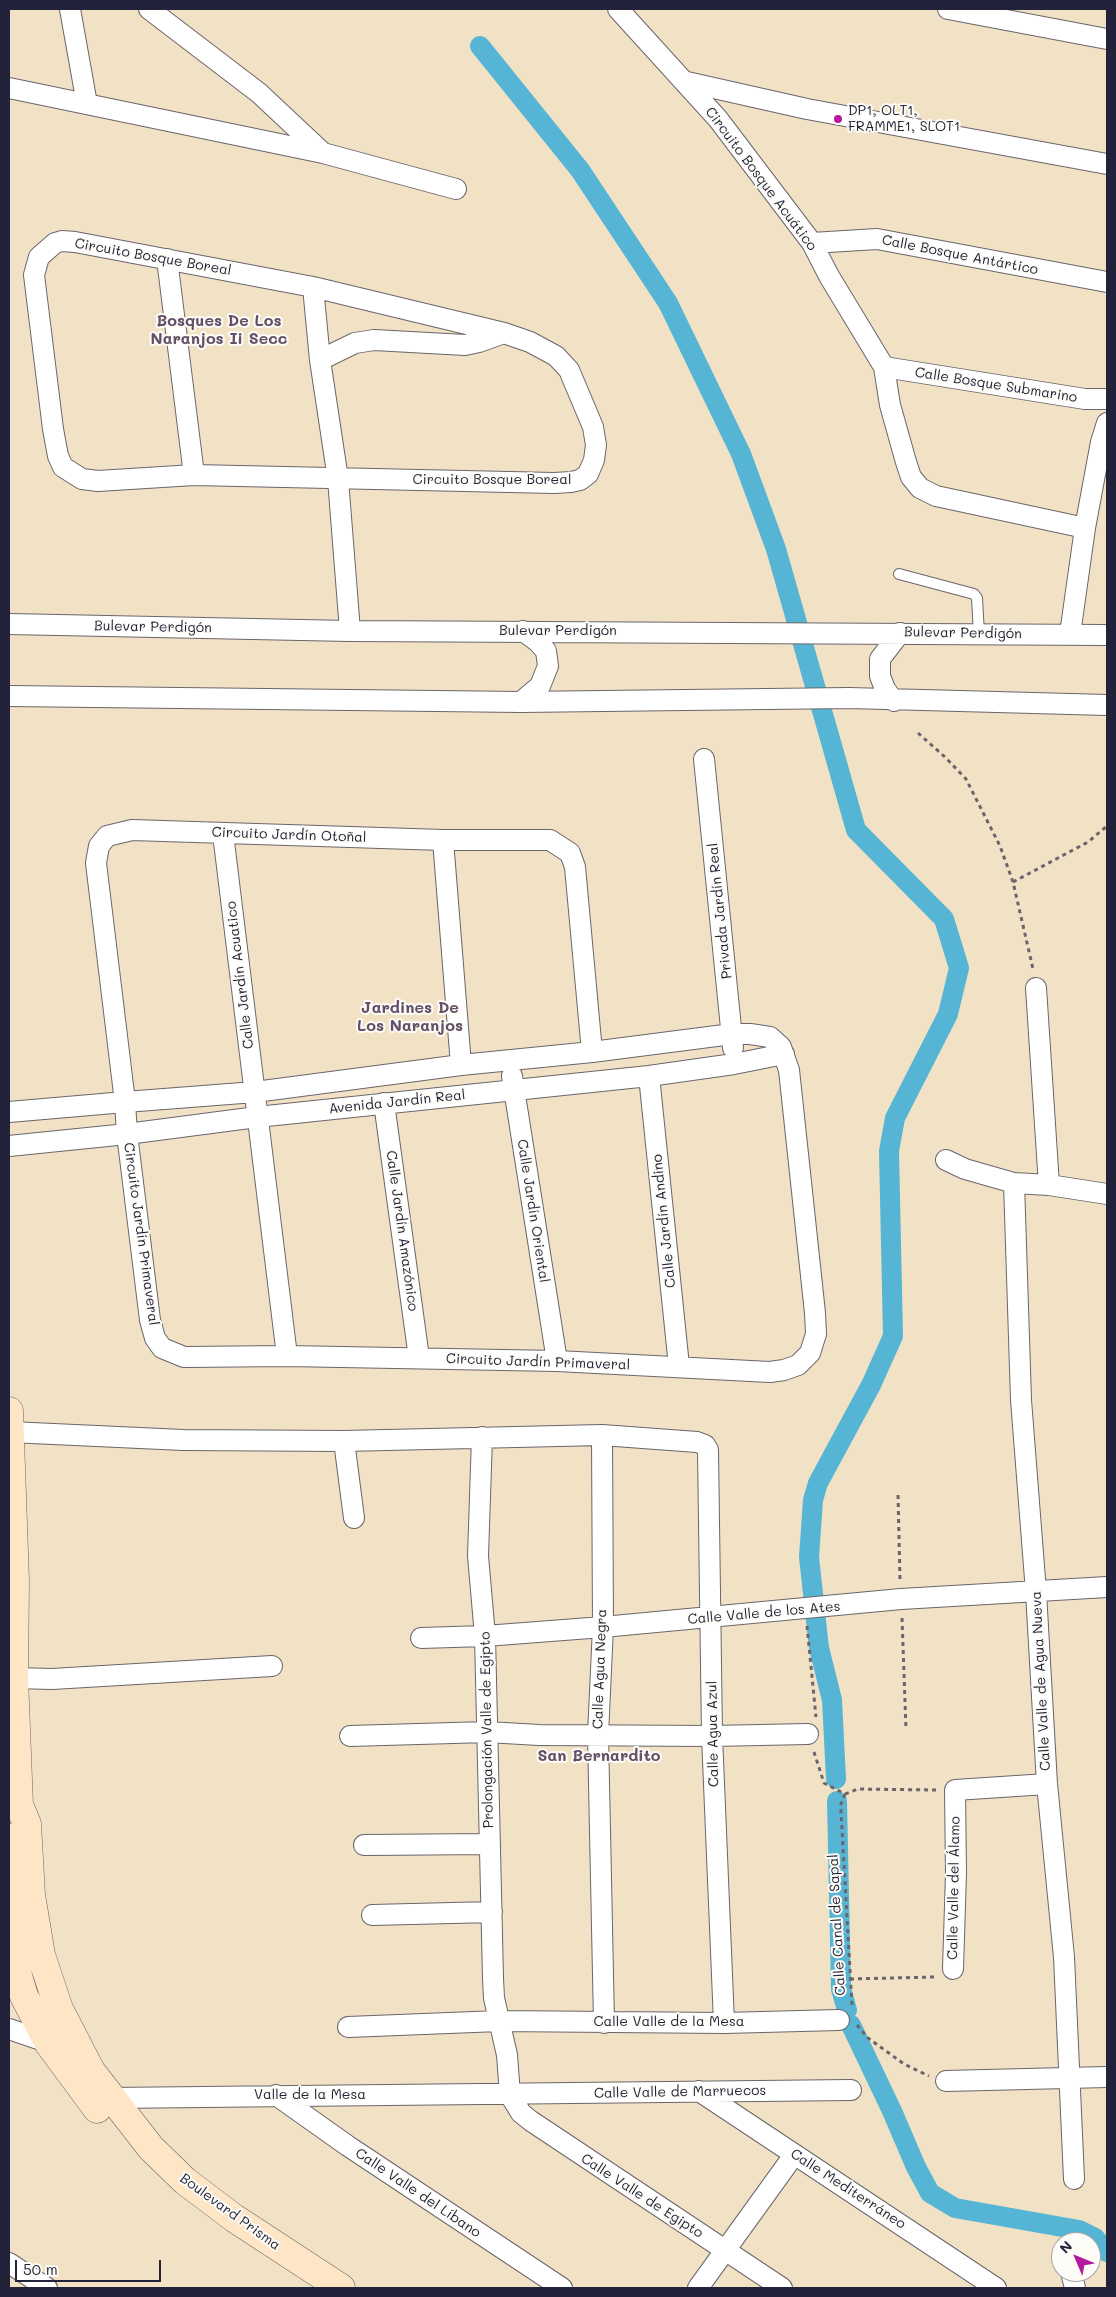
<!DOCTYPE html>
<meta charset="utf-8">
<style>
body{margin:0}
#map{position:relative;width:1116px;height:2297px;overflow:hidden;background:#f2e2c5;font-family:Mali,sans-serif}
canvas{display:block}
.frame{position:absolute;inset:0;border:10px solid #22223b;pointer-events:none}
.north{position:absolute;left:1051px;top:2232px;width:50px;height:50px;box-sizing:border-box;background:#fdfcf7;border:1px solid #a5a5ac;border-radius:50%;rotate:315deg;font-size:14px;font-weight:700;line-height:20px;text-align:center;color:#22223b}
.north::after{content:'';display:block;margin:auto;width:18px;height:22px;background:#b5179e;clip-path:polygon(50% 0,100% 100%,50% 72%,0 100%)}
.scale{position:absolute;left:15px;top:2260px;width:146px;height:22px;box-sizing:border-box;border:2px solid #22223b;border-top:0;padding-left:6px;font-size:15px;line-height:18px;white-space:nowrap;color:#22223b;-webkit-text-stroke:4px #fdfcf7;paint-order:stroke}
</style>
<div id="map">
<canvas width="1116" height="2297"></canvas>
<div class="frame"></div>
<div class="north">N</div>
<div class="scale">50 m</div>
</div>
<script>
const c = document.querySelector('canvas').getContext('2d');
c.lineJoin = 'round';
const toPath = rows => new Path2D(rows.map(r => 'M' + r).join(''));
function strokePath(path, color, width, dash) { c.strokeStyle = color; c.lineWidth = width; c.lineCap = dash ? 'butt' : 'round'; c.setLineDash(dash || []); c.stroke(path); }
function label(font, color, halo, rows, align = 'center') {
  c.font = font + ' Mali,sans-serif'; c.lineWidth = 4; c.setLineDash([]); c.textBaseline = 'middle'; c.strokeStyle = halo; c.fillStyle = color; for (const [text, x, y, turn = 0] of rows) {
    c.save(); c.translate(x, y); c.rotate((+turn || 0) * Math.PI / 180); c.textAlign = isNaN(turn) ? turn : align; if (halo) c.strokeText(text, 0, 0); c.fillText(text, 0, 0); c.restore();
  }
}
const canal = toPath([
 [480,46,580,170,668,303,741,454,776,549,856,830,944,919,959,968,948,1014,895,1118,889,1151,893,1336,871,1385,818,1483,813,1500,809,1557,819,1648,832,1700,836,1779],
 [837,1801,841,1989,847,2010],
 [851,2025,892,2111,916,2167,930,2193,955,2208,1079,2230,1095,2238,1107,2252]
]);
const path = toPath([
 [918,733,945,757,966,779,1000,846,1013,882,1033,969],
 [1013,882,1088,842,1107,826],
 [898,1495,900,1580],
 [902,1618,906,1729],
 [807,1626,816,1717],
 [814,1752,824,1783,845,1794],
 [845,1794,841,1804,841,1812,852,2005],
 [845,1794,858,1789,936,1790],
 [850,1979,935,1977],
 [857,2025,868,2038,904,2064,929,2076]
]);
const lane = toPath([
 [899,574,974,594,977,598,979,634]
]);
const street = toPath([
 [70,9,87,104],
 [149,9,259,93,323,153],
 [618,9,718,119,812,243,829,276,884,367,890,405,906,462,911,477,920,488,936,496,1085,528],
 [948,9,1107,39],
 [687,82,807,109,1107,164],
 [9,88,323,153,456,189],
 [62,241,75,242,313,287,504,333,530,342,556,356,569,370,593,427,596,445,594,460,588,474,580,480,571,482,554,483,194,475,98,481,82,479,63,467,58,456,53,429,34,275,39,257,55,243,62,241],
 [812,243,877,239,1107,282],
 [167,259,194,475],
 [313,287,320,360,338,479,350,631],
 [320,360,355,343,374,340,465,345,479,342,504,333],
 [884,367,1085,399,1107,399],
 [9,624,350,631,1107,635],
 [1070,634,1085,528,1101,442,1107,423],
 [9,696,521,702,849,698,1107,705],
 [894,701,885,689,880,676,880,659,900,633],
 [521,702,540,686,548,666,546,651,538,642,523,631],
 [704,759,733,1048],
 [223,834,287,1356],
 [443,840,461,1065],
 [1036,988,1049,1185],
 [512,1076,557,1361],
 [649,1076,679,1366],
 [384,1103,419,1358],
 [9,1112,125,1102,255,1092,461,1065,592,1052,732,1034,750,1034,770,1037,781,1047,789,1070,815,1313,816,1334,810,1353,798,1365,784,1370,770,1372,557,1361,287,1356,184,1357,162,1348,155,1338,150,1320,127,1134,125,1102,96,863,99,846,107,836,132,830,443,840,550,840,570,853,575,867,592,1052],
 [9,1146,127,1134,257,1117,649,1076,734,1064,784,1054],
 [946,1160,965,1169,1014,1183,1049,1185,1107,1194],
 [1014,1183,1021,1400,1036,1592,1047,1784,1064,1957,1074,2179],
 [10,1432,183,1440,344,1441,602,1435,697,1442,705,1445,708,1450,712,1736,724,2023],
 [602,1435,603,1627,598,1735,604,2023],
 [482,1437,478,1556,485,1636,493,1978,494,1998,507,2055,510,2095,521,2113,531,2121,782,2288],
 [344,1441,354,1518],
 [421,1638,485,1636,603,1627,901,1599,1107,1587],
 [14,1678,52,1679,272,1666],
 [350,1736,487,1732,539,1735,712,1736,808,1734],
 [364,1845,490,1844],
 [372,1915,492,1912],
 [953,1969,956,1873,955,1790,1047,1784],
 [348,2027,499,2021,724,2023,839,2020],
 [9,2029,56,2045],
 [946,2081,1107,2077],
 [699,2091,996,2288],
 [276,2095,348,2146,562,2288],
 [110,2098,851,2090],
 [9,2263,47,2288],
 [1071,2272,1075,2288],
 [698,2288,794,2155]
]);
const secondary = toPath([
 [9,1411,15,1581,14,1678,19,1805,27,1824,31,1895,41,1955,59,2009,91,2071,151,2148,185,2181,234,2218,341,2288],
 [10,1838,11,1915,18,1976,24,1996,49,2044,97,2109]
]);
const markers = [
 [838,119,5,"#b5179e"]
];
const poiNames = [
 ["DP1, OLT1,",848,111],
 ["FRAMME1, SLOT1",848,127]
];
const streetNames = [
 ["Circuito Bosque Acuático",761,179,53],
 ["Calle Bosque Antártico",960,255,11],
 ["Circuito Bosque Boreal",153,257,10],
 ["Calle Bosque Submarino",996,385,9],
 ["Circuito Bosque Boreal",492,480],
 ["Bulevar Perdigón",153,627,1],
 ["Bulevar Perdigón",558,631],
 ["Bulevar Perdigón",963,633,1],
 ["Circuito Jardín Otoñal",289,835,2],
 ["Privada Jardín Real",720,911,-96],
 ["Calle Jardín Acuatico",240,975,-97],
 ["Avenida Jardín Real",397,1102,-6],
 ["Calle Jardín Oriental",533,1211,81],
 ["Calle Jardín Andino",664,1221,-96],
 ["Calle Jardín Amazónico",402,1231,82],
 ["Circuito Jardín Primaveral",141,1234,82],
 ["Circuito Jardín Primaveral",538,1362,2],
 ["Calle Valle de los Ates",764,1613,-5],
 ["Calle Agua Negra",600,1669,-88],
 ["Calle Valle de Agua Nueva",1041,1681,-93],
 ["Prolongación Valle de Egipto",487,1730,-91],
 ["Calle Agua Azul",713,1734,-91],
 ["Calle Valle del Álamo",954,1888,-89],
 ["Calle Canal de Sapal",837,1925,-93],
 ["Calle Valle de la Mesa",669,2022],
 ["Calle Valle de Marruecos",680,2092,-1],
 ["Valle de la Mesa",310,2095],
 ["Calle Mediterráneo",848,2189,33],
 ["Calle Valle del Líbano",418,2193,34],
 ["Calle Valle de Egipto",642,2196,33],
 ["Boulevard Prisma",230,2212,36]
];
const quarterNames = [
 ["Bosques De Los",219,321],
 ["Naranjos Ii Secc",219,339],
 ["Jardines De",410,1008],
 ["Los Naranjos",410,1026],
 ["San Bernardito",599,1756]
];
strokePath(canal, '#56b5d4', 20);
strokePath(lane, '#6b656b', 12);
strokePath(street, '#6b656b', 22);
strokePath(secondary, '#6b656b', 29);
strokePath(path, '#6b656b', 3, [4, 4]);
strokePath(lane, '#fff', 10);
strokePath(street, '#fff', 20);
strokePath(secondary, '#fde5c5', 28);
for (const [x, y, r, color] of markers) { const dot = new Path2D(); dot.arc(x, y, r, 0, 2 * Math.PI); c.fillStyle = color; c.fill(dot); strokePath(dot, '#fdfcf7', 2); }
label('14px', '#22223b', '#fdfcf7', poiNames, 'left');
label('14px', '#22223b', '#fdfcf7', streetNames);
label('bold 16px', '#645068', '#fdfcf7', quarterNames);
</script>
